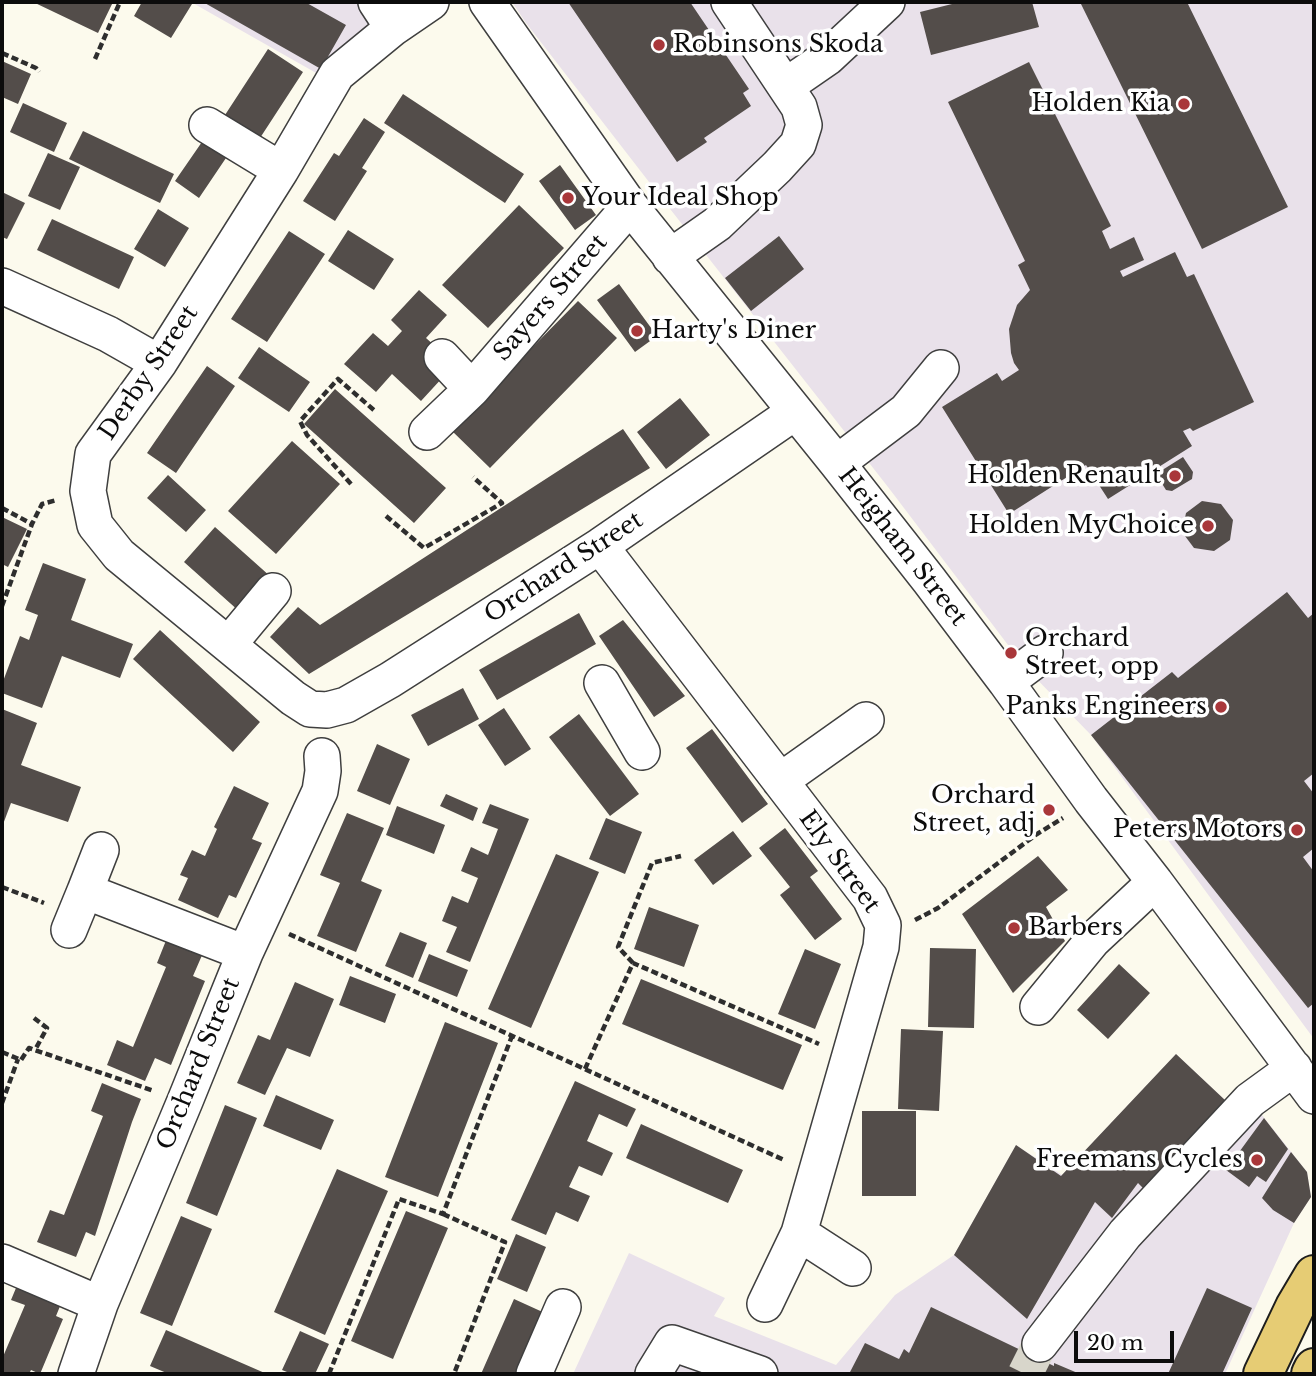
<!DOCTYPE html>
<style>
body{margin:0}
#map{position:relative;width:1316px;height:1376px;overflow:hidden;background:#fcfaed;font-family:"Libre Baskerville",serif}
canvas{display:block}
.frame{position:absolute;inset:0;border:4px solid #0c0c0c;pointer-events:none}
.scale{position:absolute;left:1074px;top:1331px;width:100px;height:32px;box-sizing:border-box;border:4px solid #0c0c0c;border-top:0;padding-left:9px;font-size:21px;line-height:24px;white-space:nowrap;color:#0c0c0c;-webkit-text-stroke:5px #fff;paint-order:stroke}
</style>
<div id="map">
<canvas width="1316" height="1376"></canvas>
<div class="frame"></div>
<div class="scale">20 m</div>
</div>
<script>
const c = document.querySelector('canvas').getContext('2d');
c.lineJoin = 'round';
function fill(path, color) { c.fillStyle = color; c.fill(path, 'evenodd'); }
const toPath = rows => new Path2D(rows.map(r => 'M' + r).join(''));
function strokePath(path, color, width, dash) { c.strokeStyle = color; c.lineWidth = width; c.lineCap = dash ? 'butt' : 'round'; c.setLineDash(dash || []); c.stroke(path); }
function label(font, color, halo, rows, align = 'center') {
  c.font = font + ' "Libre Baskerville",serif'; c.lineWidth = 7; c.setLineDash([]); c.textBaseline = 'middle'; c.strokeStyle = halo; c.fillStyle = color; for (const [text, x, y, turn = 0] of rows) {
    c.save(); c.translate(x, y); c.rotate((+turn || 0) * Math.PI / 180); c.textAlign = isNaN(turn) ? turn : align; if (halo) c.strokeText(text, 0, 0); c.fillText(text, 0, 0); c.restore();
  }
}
const industrial = toPath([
 [191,2,410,2,325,78],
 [512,2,1314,2,1314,1039,1091,735,1024,666,888,487,656,191,526,23],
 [1176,1054,1226,1101,1243,1091,1307,1172,1311,1197,1294,1223,1225,1374,573,1374,629,1253,725,1298,714,1316,836,1365,895,1295,954,1255,1016,1145,1062,1175]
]);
const building = toPath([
 [33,2,113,2,98,33],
 [142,2,188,2,192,4,171,38,134,16],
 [203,2,305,2,346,25,321,69],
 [568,2,690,2,749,89,743,93,751,106,704,138,707,142,677,162],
 [960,2,1032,2,1039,27,931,55,920,12],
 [1080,2,1187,2,1288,207,1202,249],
 [268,49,303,72,260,138,225,115],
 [2,61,31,74,18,104,2,97],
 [1029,62,1111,226,1102,231,1110,249,1134,237,1144,260,1120,271,1123,277,1175,252,1187,277,1194,274,1254,402,1193,431,1190,428,1183,431,1192,446,1108,499,1086,465,1009,514,942,407,997,373,1002,381,1019,370,1014,363,1011,353,1009,329,1017,305,1030,290,1018,265,1025,261,948,102],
 [403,94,524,174,505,203,384,123],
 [23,103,67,123,54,152,10,132],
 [364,118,385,132,362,168,367,171,335,221,303,201,334,153,339,156],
 [83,131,174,174,160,203,69,159],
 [204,139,228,155,199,198,175,181],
 [48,153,80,167,60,210,28,196],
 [560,165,596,215,575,230,539,181],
 [2,192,25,203,7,239,2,237],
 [519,205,564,248,488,328,442,285],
 [158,209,189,228,165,267,134,249],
 [52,219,134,257,119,289,37,250],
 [348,230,394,259,374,290,328,261],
 [289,231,325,254,267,342,231,319],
 [779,236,804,269,751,311,725,278],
 [619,284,657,336,635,352,597,300],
 [419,290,447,315,426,338,455,364,421,401,392,374,376,392,344,364,373,333,388,346,402,331,391,320],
 [578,301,617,338,490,468,451,430],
 [259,347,310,382,289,412,238,378],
 [207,366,235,386,176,473,147,453],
 [335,389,446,488,414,523,304,424],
 [680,398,710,435,666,469,637,432],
 [623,429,650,468,309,674,270,637,298,607,320,625],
 [292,441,340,484,276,554,228,511],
 [1183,457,1193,472,1192,479,1172,491,1166,490,1156,474],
 [168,475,206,510,186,532,147,498],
 [1202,501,1221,504,1233,520,1230,540,1214,551,1194,548,1182,532,1186,513],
 [2,517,27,529,8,567,2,564],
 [215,527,271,577,240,612,184,562],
 [43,563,86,579,71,620,133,644,120,678,62,656,42,708,2,693,2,684,20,636,29,640,38,615,25,610],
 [1287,592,1308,618,1314,613,1314,773,1304,781,1314,794,1314,848,1303,857,1314,872,1314,1003,1308,1008,1091,735,1172,672,1178,678],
 [579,613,596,644,497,700,479,670],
 [623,620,685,696,654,717,599,636],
 [160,630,260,722,233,752,133,659],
 [463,688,479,719,428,746,411,715],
 [504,708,531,749,505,766,478,725],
 [2,709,37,723,21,765,81,787,68,822,11,803,2,827],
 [579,714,639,794,610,816,549,737],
 [712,729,768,804,742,823,686,748],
 [377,744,410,759,390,805,357,791],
 [234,786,269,803,252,839,262,843,236,898,229,895,218,918,178,900,188,878,180,875,192,850,205,856,217,829,214,827],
 [446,794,478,808,473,821,440,806],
 [490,804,529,819,470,962,446,952,457,927,442,921,452,896,468,903,478,878,461,871,471,847,488,855,498,829,482,823],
 [397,806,445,825,434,854,386,835],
 [347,813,384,828,361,881,382,890,356,952,317,936,340,883,320,875],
 [606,818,642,832,625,874,589,859],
 [785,828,818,871,810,877,842,919,815,940,780,895,790,887,759,848],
 [733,831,752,856,713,885,694,860],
 [556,854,599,872,531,1028,488,1009],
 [1038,856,1068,890,1046,907,1065,941,1013,993,962,914],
 [649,907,699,925,684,967,634,949],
 [400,932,427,943,413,978,385,966],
 [167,938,203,953,193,976,205,981,171,1065,155,1058,145,1081,107,1065,117,1040,133,1047,166,967,157,963],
 [930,948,976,949,974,1028,928,1027],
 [805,949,841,964,815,1029,778,1014],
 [429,954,468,970,457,997,418,981],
 [1119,964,1150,993,1108,1039,1077,1010],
 [350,976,396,994,385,1023,339,1005],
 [641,979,802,1045,783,1090,622,1024],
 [295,982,334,999,310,1057,287,1048,265,1095,237,1083,258,1035,270,1040],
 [445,1022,498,1043,438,1197,385,1177],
 [901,1029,943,1031,939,1111,898,1109],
 [1176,1054,1226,1101,1148,1193,1138,1183,1112,1218,1095,1202,1027,1319,954,1255,1016,1145,1061,1176],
 [575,1081,636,1109,627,1127,599,1114,587,1141,613,1153,602,1176,579,1166,569,1187,590,1196,578,1222,556,1212,546,1235,511,1220],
 [102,1083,141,1099,132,1122,95,1236,86,1232,76,1257,37,1242,50,1210,64,1215,103,1116,91,1111],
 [276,1095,334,1120,321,1150,263,1126],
 [225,1105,257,1118,217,1216,186,1203],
 [862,1111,916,1111,916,1196,862,1196],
 [1264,1118,1288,1149,1266,1182,1257,1176,1249,1187,1226,1170],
 [641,1124,743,1170,728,1203,626,1158],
 [1291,1152,1307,1172,1311,1197,1294,1223,1273,1210,1262,1198],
 [337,1169,388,1191,325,1335,274,1312],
 [406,1211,448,1228,393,1359,351,1341],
 [181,1216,212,1229,172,1326,140,1313],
 [516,1234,546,1247,527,1292,497,1279],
 [21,1276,65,1294,56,1316,63,1319,40,1374,31,1370,29,1374,2,1374,2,1359,25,1305,11,1300],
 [1207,1288,1252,1308,1222,1374,1168,1374],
 [514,1299,547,1314,520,1374,481,1374],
 [931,1307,1054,1366,1054,1363,1080,1374,849,1374,865,1343,899,1359,904,1349,909,1353],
 [166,1330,267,1374,169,1374,150,1366],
 [300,1331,329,1344,315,1374,292,1374,282,1370]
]);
const minorTunnel = toPath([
 [1025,1374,1040,1344]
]);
const path = toPath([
 [2,53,36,68,39,72],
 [95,59,120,2],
 [351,484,307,435,300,421,338,379,375,411],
 [2,508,32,524],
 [386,516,424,548,502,503,473,477],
 [2,606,32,524,42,504,57,500],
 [2,887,44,903],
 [915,920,938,908,1037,834,1063,818],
 [289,934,784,1160],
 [633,963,618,947,652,863,681,856],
 [34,1018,47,1028,35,1050],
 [2,1052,21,1060,29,1048,154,1091],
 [585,1069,633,963,819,1044],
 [2,1103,18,1059],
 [443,1214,505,1242,454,1374],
 [329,1374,399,1199,443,1214,512,1036]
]);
const minor = toPath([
 [376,2,393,28],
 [431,2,393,28,337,74,281,170,159,363,93,454,88,491,95,525,119,555,293,698,310,709,327,710,346,705,390,680,600,546,795,412],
 [487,2,630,206,837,463,929,580,1006,682,1091,800,1155,882,1314,1096],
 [786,86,828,57,887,2],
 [207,125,281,170],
 [670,257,717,224,777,167,798,144,804,125,799,107,729,2],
 [2,286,108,334,159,363],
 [442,357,472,389],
 [427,432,472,389,630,206],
 [837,463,906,411,941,368],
 [600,546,870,898,883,925,881,947,799,1233,765,1304],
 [229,644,273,591],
 [1006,682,1045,653],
 [602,683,642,752],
 [780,781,866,720],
 [101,850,85,891,245,953],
 [69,930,85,891],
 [1038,1007,1093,940,1155,882],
 [799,1233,853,1268],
 [2,1262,100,1304],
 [1040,1344,1125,1234,1250,1100,1294,1068],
 [76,1374,100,1304,185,1101,245,953,320,791,323,771,322,756],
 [534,1374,563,1307],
 [653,1374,672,1343,760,1374]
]);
const major = toPath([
 [1263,1374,1295,1307,1314,1275],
 [1311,1374,1314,1368]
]);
const markers = [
 [659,45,7,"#a9373a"],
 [1184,104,7,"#a9373a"],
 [568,198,7,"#a9373a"],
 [637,331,7,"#a9373a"],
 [1175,476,7,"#a9373a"],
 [1208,526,7,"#a9373a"],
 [1011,653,7,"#a9373a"],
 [1221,707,7,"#a9373a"],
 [1049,810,7,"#a9373a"],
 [1297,830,7,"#a9373a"],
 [1014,928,7,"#a9373a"],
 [1257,1160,7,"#a9373a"]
];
const poiNames = [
 ["Robinsons Skoda",673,45,"left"],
 ["Holden Kia",1170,104],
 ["Your Ideal Shop",582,198,"left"],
 ["Harty's Diner",651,331,"left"],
 ["Holden Renault",1161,476],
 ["Holden MyChoice",1194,526],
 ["Orchard",1025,639,"left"],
 ["Street, opp",1025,667,"left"],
 ["Panks Engineers",1207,707],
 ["Orchard",1035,796],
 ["Street, adj",1035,824],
 ["Peters Motors",1283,830],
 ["Barbers",1028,928,"left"],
 ["Freemans Cycles",1243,1160]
];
const streetNames = [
 ["Sayers Street",551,298,-49],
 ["Derby Street",149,373,-56],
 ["Heigham Street",902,547,52],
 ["Orchard Street",564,568,-33],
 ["Ely Street",839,862,54],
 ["Orchard Street",199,1064,-68]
];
fill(industrial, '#e9e1ea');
fill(building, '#534d4a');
strokePath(minorTunnel, '#d8d6cb', 35, [35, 18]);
strokePath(minor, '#3f3f3f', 38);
strokePath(major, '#1d1d1d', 42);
strokePath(path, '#2e2e2e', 4.5, [7, 3.5]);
strokePath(minor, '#fff', 35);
strokePath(major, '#e6cc74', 38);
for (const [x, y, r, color] of markers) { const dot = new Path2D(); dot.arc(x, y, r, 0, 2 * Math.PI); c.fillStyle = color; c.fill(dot); strokePath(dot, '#fff', 2.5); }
label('24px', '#0c0c0c', '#fff', poiNames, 'right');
label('24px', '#0c0c0c', '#fff', streetNames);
</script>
